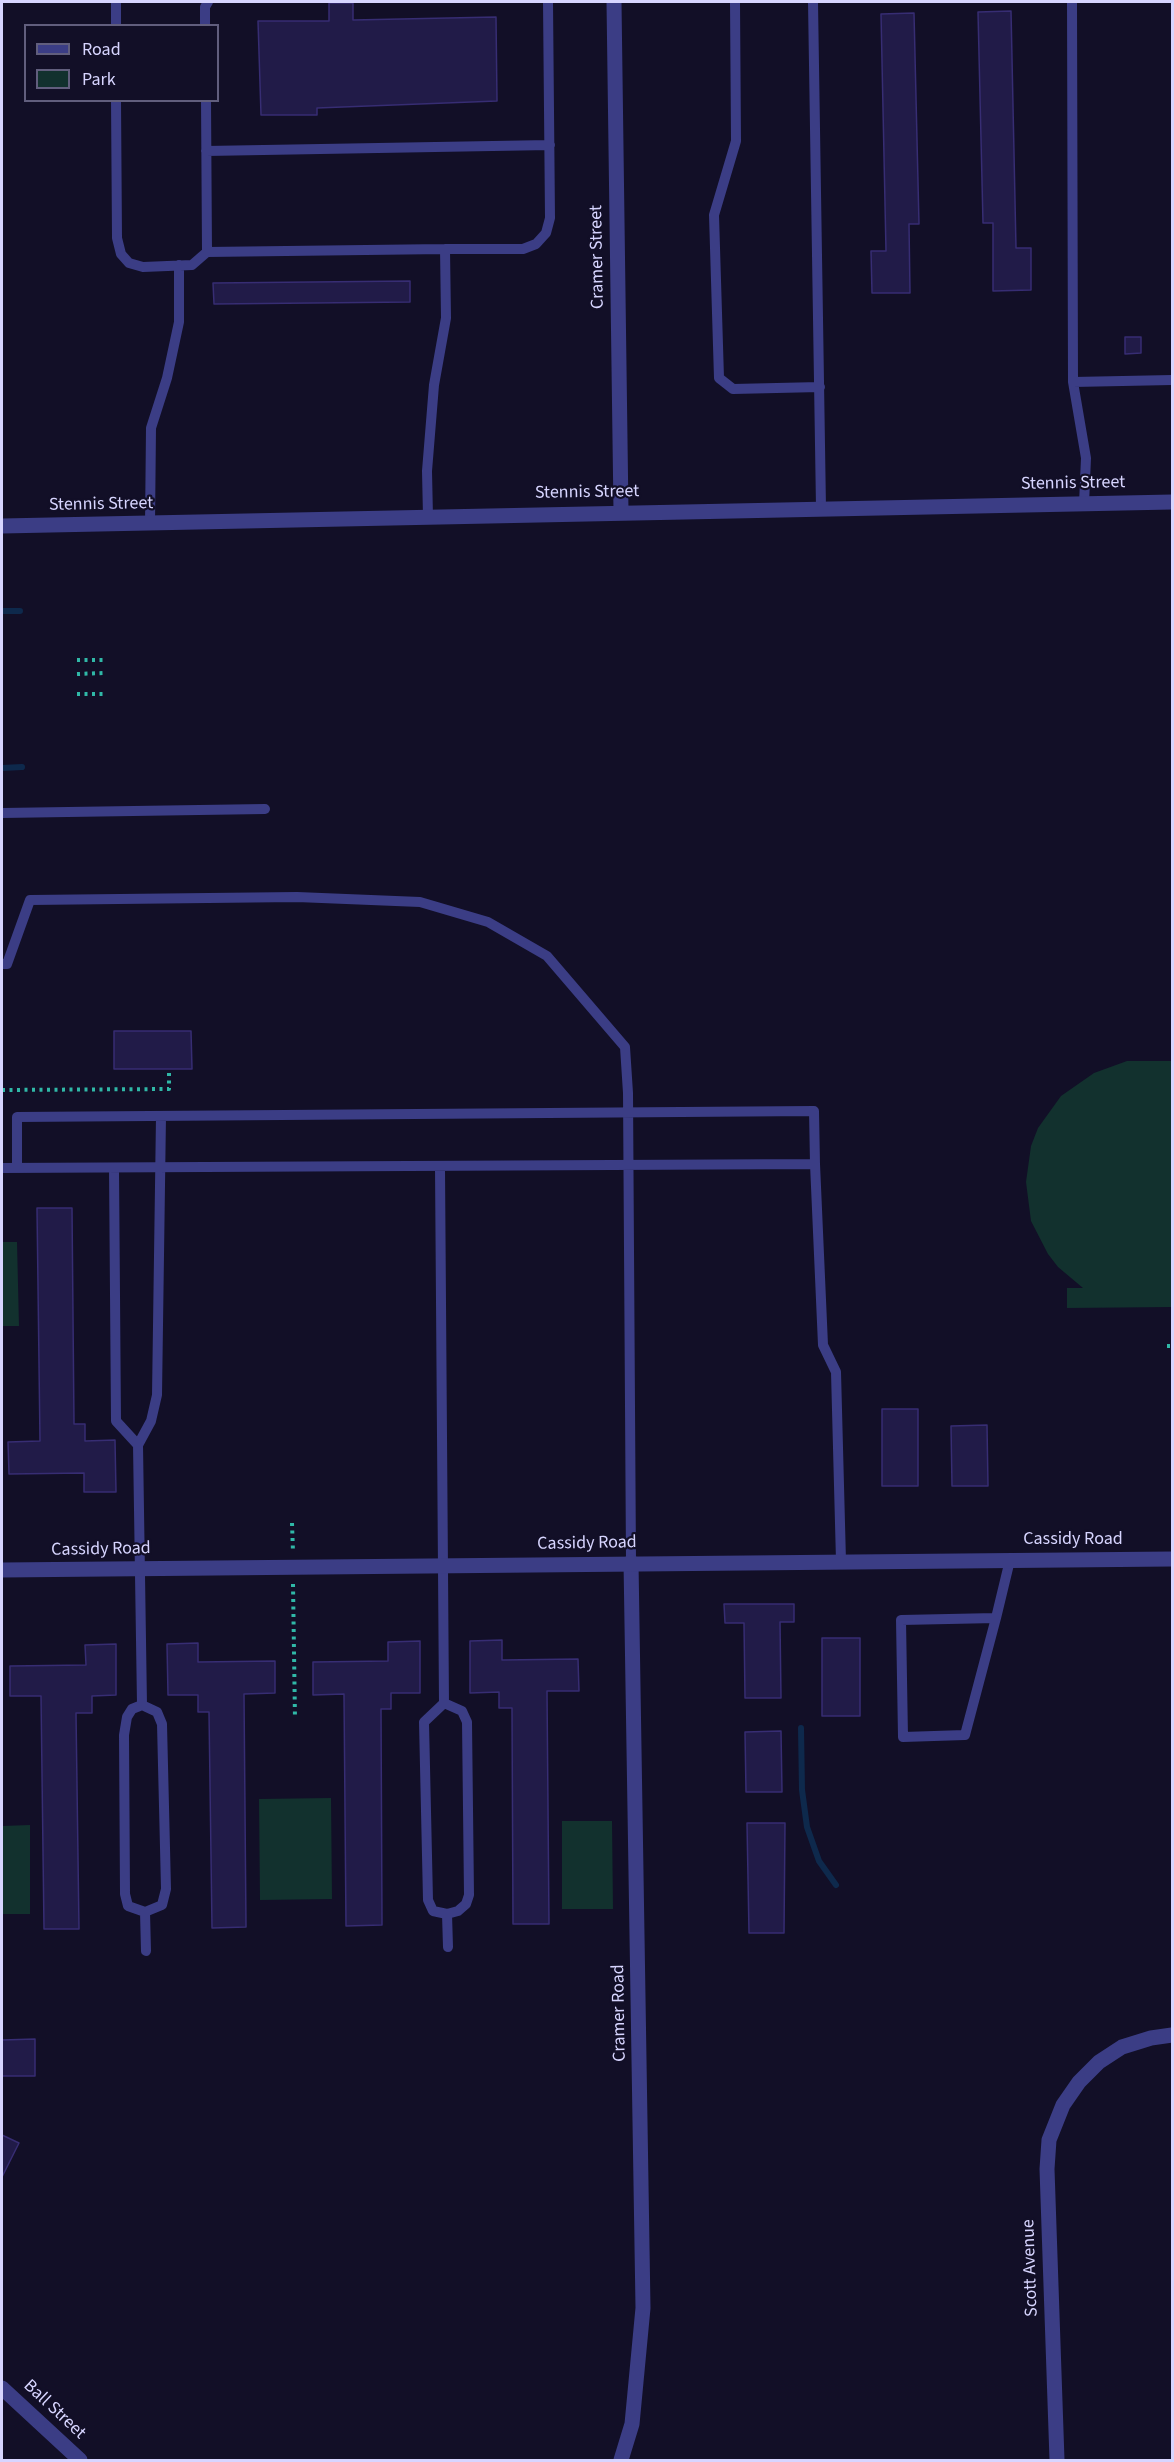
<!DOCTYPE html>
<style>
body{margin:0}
#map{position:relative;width:1174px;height:2462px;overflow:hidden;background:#120f27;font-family:"Source Sans 3",sans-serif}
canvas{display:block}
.frame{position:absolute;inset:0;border:3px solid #d7d5ff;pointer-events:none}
.legend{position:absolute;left:24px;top:24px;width:195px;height:78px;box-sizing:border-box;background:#120f27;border:2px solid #615e7d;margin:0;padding:8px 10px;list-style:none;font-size:18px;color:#d7d5ff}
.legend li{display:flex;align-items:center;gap:12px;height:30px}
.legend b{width:30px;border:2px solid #615e7d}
</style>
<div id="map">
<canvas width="1174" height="2462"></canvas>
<div class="frame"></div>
<ul class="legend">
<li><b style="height:8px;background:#3b3d85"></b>Road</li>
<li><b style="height:16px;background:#12312e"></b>Park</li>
</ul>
</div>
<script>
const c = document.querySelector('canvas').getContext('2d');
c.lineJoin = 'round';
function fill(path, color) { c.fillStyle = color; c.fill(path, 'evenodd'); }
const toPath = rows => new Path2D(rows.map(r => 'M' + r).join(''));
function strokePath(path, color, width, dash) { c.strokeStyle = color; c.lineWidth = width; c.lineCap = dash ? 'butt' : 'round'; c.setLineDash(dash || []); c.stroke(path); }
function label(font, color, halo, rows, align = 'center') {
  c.font = font + ' "Source Sans 3",sans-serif'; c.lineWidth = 4.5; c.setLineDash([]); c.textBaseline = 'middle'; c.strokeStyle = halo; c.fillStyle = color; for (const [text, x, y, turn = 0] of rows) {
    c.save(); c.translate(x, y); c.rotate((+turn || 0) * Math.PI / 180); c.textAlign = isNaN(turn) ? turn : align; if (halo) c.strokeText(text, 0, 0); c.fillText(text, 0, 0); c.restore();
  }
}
const green = toPath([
 [1127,1061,1172,1061,1172,1307,1067,1308,1067,1288,1083,1288,1058,1267,1048,1254,1031,1221,1026,1182,1031,1146,1038,1128,1061,1096,1094,1073],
 [2,1242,17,1242,19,1326,2,1326],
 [331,1798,332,1899,260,1900,259,1799],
 [562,1821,612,1821,613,1909,562,1909],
 [30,1825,30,1914,2,1914,2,1826]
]);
const stream = toPath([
 [2,611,20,611],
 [2,768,22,767],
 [801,1728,802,1790,807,1827,819,1861,836,1885]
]);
const building = toPath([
 [329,3,353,3,353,20,496,17,497,101,317,108,317,115,261,115,258,21,329,21,329,3],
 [1011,11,1016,248,1031,248,1031,290,993,291,993,223,983,223,978,12,1011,11],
 [914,13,919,224,909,224,910,293,872,293,871,251,886,251,881,14,914,13],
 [410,281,410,302,214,304,213,283,410,281],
 [1125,337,1141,337,1141,353,1125,354,1125,337],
 [114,1031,191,1031,192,1069,114,1069,114,1031],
 [37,1208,72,1208,74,1424,85,1424,85,1441,115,1440,116,1492,84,1492,84,1473,9,1474,8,1442,40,1441,37,1208],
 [882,1409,918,1409,918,1486,882,1486,882,1409],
 [987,1425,988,1486,952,1486,951,1426,987,1425],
 [724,1604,794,1604,794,1622,780,1622,781,1698,745,1698,744,1623,725,1623,724,1604],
 [822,1638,860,1638,860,1716,822,1716,822,1638],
 [502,1640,502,1660,578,1659,579,1691,547,1691,549,1924,513,1924,512,1708,499,1708,499,1692,470,1693,470,1641,502,1640],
 [420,1641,420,1693,391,1693,391,1709,381,1709,382,1925,346,1926,344,1694,313,1695,313,1662,388,1661,388,1642,420,1641],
 [198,1643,198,1662,275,1661,275,1693,244,1694,246,1927,212,1928,209,1712,198,1712,198,1695,168,1695,167,1644,198,1643],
 [116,1644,116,1695,92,1696,92,1713,76,1713,79,1929,44,1929,41,1696,10,1696,10,1666,86,1665,85,1645,116,1644],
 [781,1731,782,1792,746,1792,745,1732,781,1731],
 [747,1823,785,1823,784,1933,749,1933,747,1823],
 [35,2039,35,2076,2,2076,2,2040,35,2039],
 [2,2135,19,2143,2,2177,2,2135]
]);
const path = toPath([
 [77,660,103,660],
 [77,674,104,673],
 [77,694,104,694],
 [2,1090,169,1089,169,1069],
 [1167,1346,1172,1346],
 [292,1523,293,1552],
 [293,1584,295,1719]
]);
const service = toPath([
 [116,2,116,26],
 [735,2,736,141,714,215,719,378,733,389,820,387],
 [813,2,821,508],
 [1072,2,1073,382,1172,380],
 [205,26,205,7,208,2],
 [116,100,117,238,121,254,129,263,143,267,192,265,207,252,445,249],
 [206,100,207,252],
 [206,151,550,145],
 [1073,382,1086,458,1084,504],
 [428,517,427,471,434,385,446,318,445,249,523,249,536,244,546,233,550,218,548,2],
 [150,524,151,428,167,378,179,322,179,265],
 [2,813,265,809],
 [2,964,7,964,30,900,297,897,420,902,488,922,547,956,625,1047,628,1093,631,1562],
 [815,1164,823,1345,836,1372,841,1561],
 [2,1168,815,1164,814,1111,17,1117,17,1168],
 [114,1168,116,1421,138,1445,151,1421,157,1395,161,1116],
 [440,1168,444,1703],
 [138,1445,142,1705],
 [996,1618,965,1735,903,1737,901,1620,996,1618,1010,1560],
 [142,1705,157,1712,162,1724,166,1889,162,1905,145,1912,128,1906,125,1894,124,1735,127,1717,132,1709,142,1705],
 [145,1912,146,1951],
 [447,1914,458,1911,466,1904,469,1895,467,1722,462,1711,444,1703,424,1722,428,1900,433,1911,447,1914,448,1947]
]);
const minor = toPath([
 [614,2,621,512],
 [2,526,1172,502],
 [2,2388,80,2460],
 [621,2460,632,2424,643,2308,631,1562],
 [1057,2460,1047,2169,1049,2140,1063,2105,1079,2082,1099,2062,1122,2047,1151,2038,1172,2035]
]);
const tertiary = toPath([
 [2,1570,1172,1559]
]);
const streetNames = [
 ["Cramer Street",598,257,-91],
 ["Stennis Street",1073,484,-1],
 ["Stennis Street",587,493,-1],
 ["Stennis Street",101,505,-1],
 ["Cassidy Road",1073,1540],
 ["Cassidy Road",587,1544,-1],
 ["Cassidy Road",101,1550,-1],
 ["Cramer Road",620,2013,-91],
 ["Scott Avenue",1031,2268,-92],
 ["Ball Street",54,2410,43]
];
fill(green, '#12312e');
strokePath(stream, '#0e294c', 6);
fill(building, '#211b48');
strokePath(building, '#372d73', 1.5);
strokePath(path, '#30b8a7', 4, [3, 4.5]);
strokePath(service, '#3b3d85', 10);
strokePath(minor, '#3b3d85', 15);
strokePath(tertiary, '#3b3d85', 15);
label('18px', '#d7d5ff', '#120f27', streetNames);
</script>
